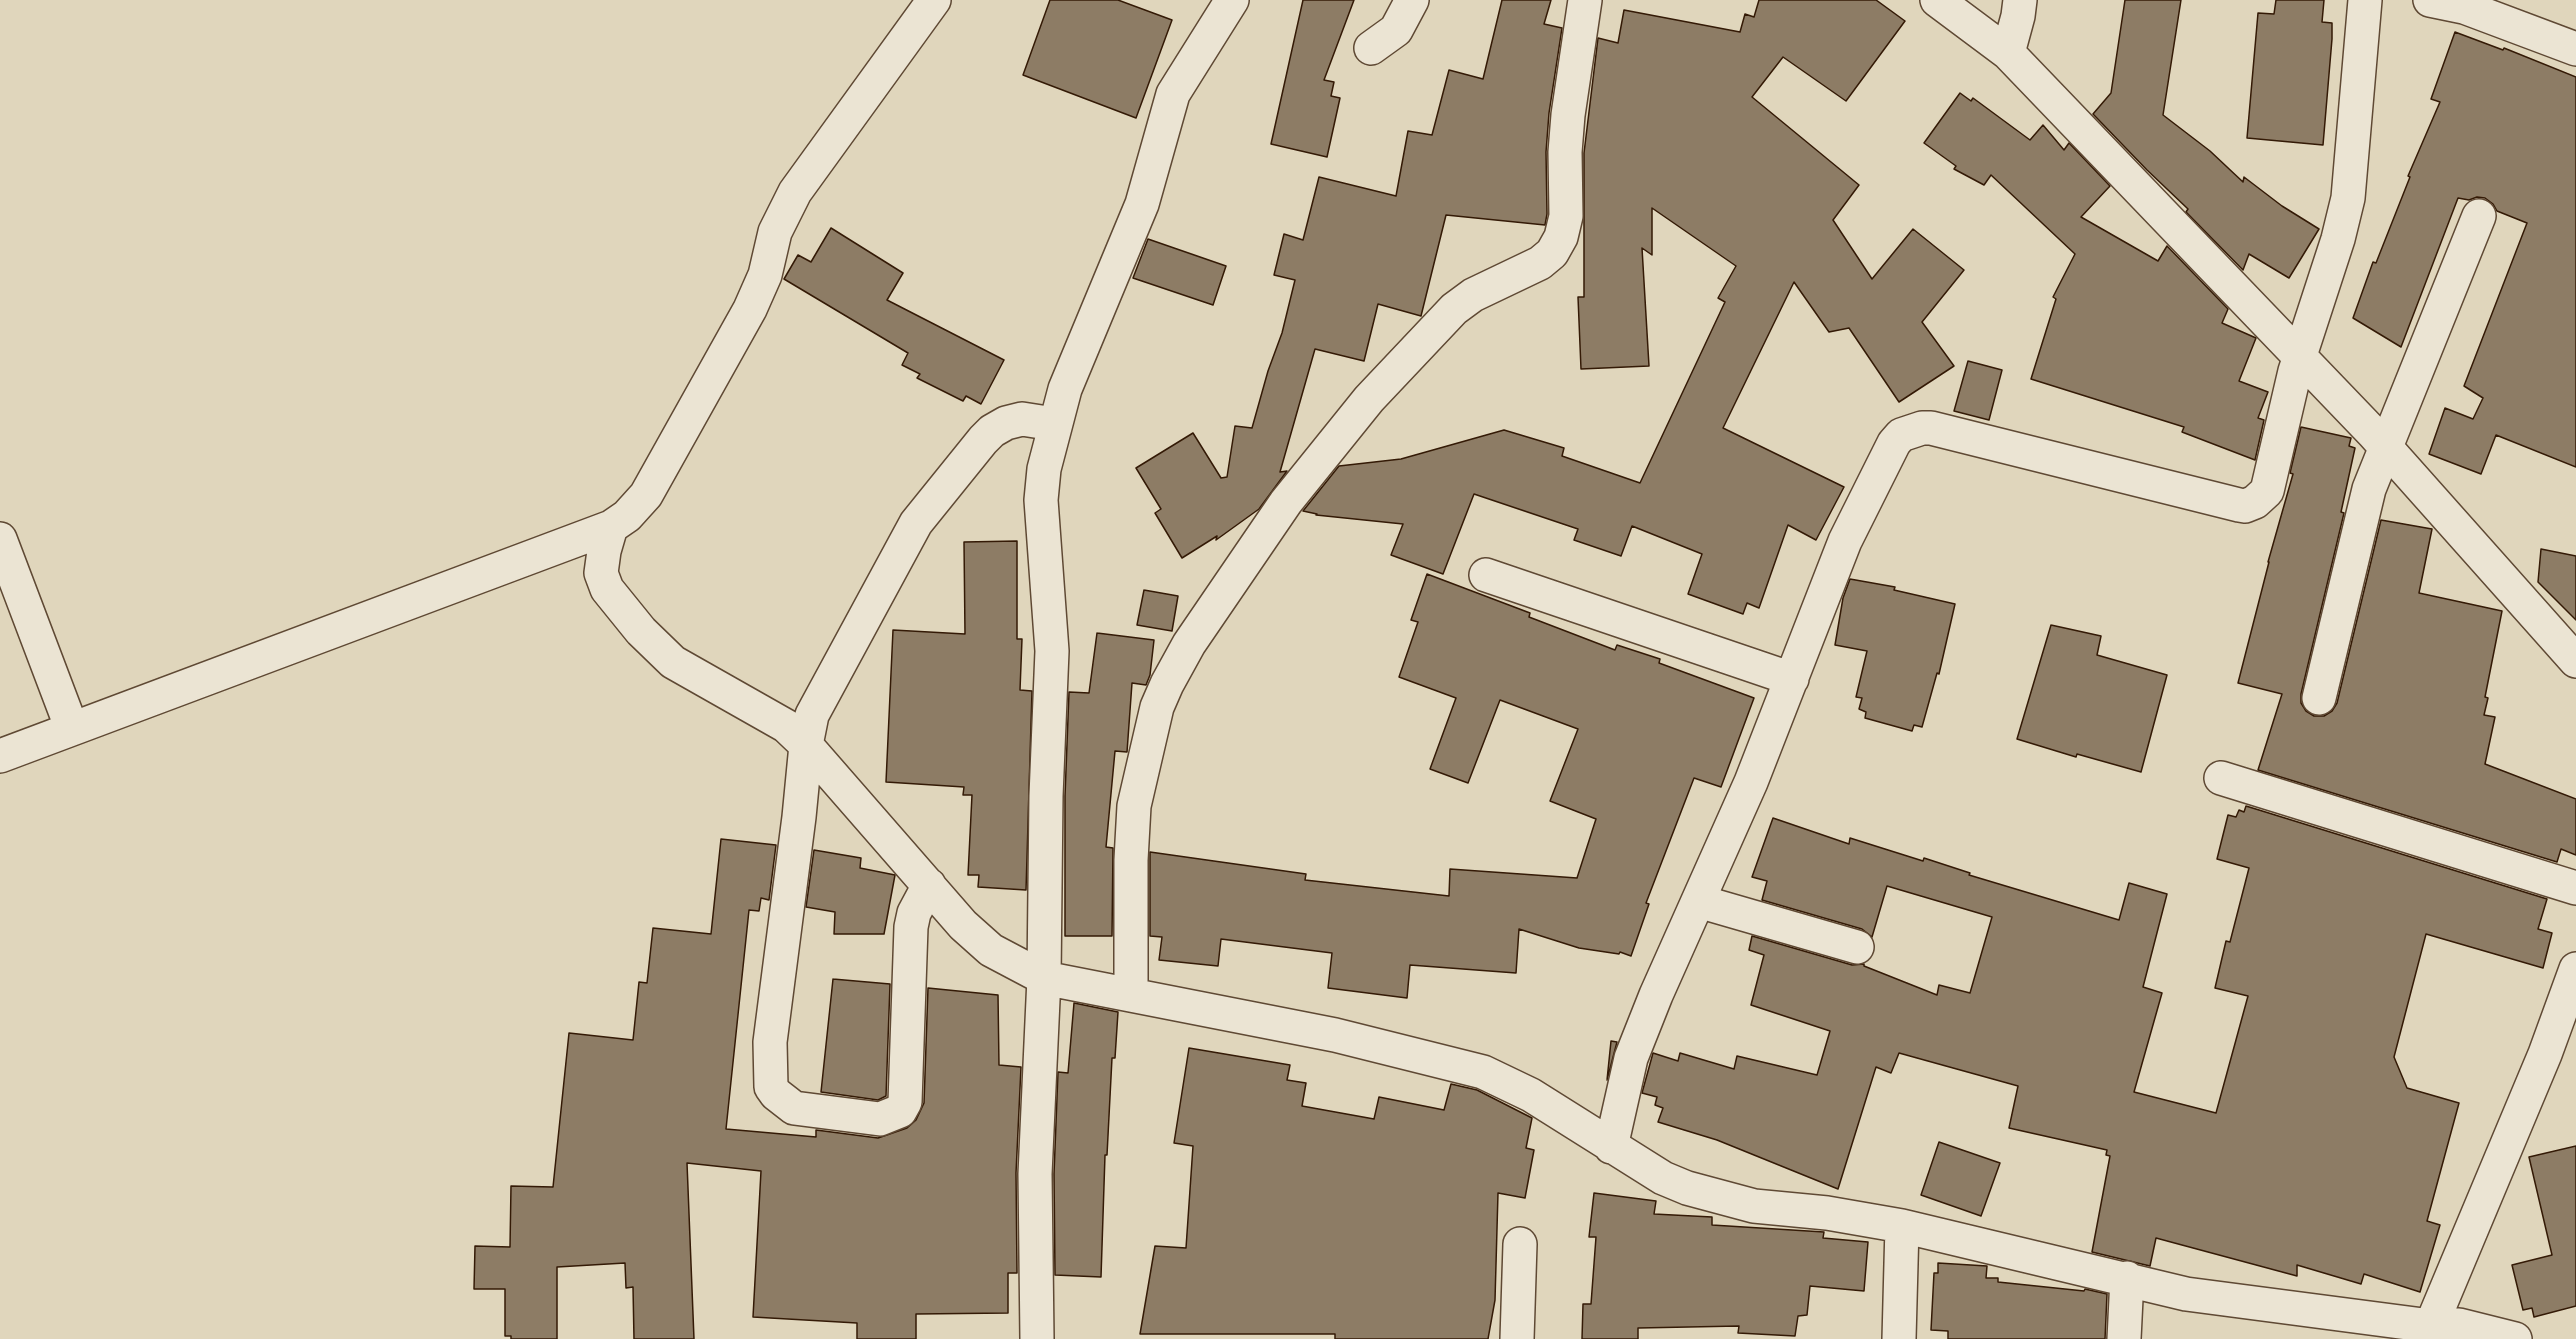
<!DOCTYPE html>
<style>
body{margin:0}
canvas{display:block;background:#e0d6bc}
</style>
<canvas width="2576" height="1339"></canvas>
<script>
const c = document.querySelector('canvas').getContext('2d');
c.lineJoin = 'round';
function fill(path, color) { c.fillStyle = color; c.fill(path, 'evenodd'); }
const toPath = rows => new Path2D(rows.map(r => 'M' + r).join(''));
function strokePath(path, color, width, dash) { c.strokeStyle = color; c.lineWidth = width; c.lineCap = dash ? 'butt' : 'round'; c.setLineDash(dash || []); c.stroke(path); }
const building = toPath([
 [1050,0,1118,0,1172,20,1136,118,1023,75,1050,0],
 [1303,0,1354,0,1324,80,1334,82,1331,96,1340,98,1327,157,1271,144,1303,0],
 [1502,0,1551,0,1544,24,1562,28,1549,113,1546,152,1547,214,1545,225,1446,215,1421,316,1378,304,1364,361,1315,349,1280,472,1287,471,1259,509,1216,540,1217,536,1182,558,1155,513,1161,509,1136,468,1193,433,1221,478,1227,477,1235,426,1252,428,1268,371,1282,333,1295,280,1274,275,1284,234,1303,240,1319,177,1396,196,1408,131,1432,135,1449,70,1483,79,1502,0],
 [1759,0,1876,0,1905,21,1846,101,1783,57,1752,97,1859,185,1833,220,1872,279,1913,229,1964,270,1922,322,1954,366,1899,402,1849,328,1829,332,1794,282,1723,428,1844,487,1816,540,1788,525,1759,608,1747,603,1743,614,1688,594,1702,554,1632,526,1621,556,1574,540,1578,529,1474,494,1443,574,1391,555,1403,524,1316,515,1317,514,1303,511,1339,466,1401,459,1504,430,1564,448,1562,456,1640,483,1725,302,1718,298,1736,266,1652,208,1652,255,1642,248,1649,366,1581,369,1578,297,1584,297,1584,153,1598,38,1618,43,1624,10,1740,32,1745,14,1754,17,1759,0],
 [2125,0,2181,0,2163,115,2210,151,2243,182,2244,177,2282,206,2319,229,2289,278,2249,254,2243,270,2186,212,2188,209,2147,170,2093,114,2111,93,2125,0],
 [2276,0,2324,0,2322,22,2332,23,2332,39,2323,145,2247,138,2258,13,2274,14,2276,0],
 [2455,32,2503,50,2504,48,2576,77,2576,467,2496,435,2481,474,2429,454,2445,408,2473,419,2483,398,2464,386,2527,223,2497,211,2493,204,2485,198,2477,197,2469,200,2458,198,2401,347,2353,318,2373,262,2376,263,2410,177,2408,176,2440,102,2431,99,2455,32],
 [1960,93,1971,101,1973,98,2030,140,2043,125,2064,150,2069,143,2110,186,2081,217,2158,261,2167,246,2228,309,2222,323,2256,338,2239,381,2268,392,2258,418,2264,420,2255,460,2182,432,2184,427,2031,379,2056,299,2053,297,2075,254,1991,175,1984,185,1954,169,1956,166,1924,143,1960,93],
 [831,228,903,273,887,300,1004,360,981,404,966,396,963,401,917,378,920,374,902,365,908,353,784,279,798,255,811,262,831,228],
 [1148,239,1226,266,1213,305,1133,278,1148,239],
 [1968,361,2002,370,1989,420,1954,411,1968,361],
 [2301,427,2351,438,2349,446,2355,448,2341,512,2344,513,2301,694,2301,703,2306,711,2314,716,2324,716,2332,711,2337,703,2381,520,2432,529,2419,593,2502,611,2485,697,2488,698,2484,715,2495,717,2485,764,2576,799,2576,855,2561,849,2557,862,2258,770,2282,694,2238,683,2269,562,2268,562,2293,474,2290,473,2301,427],
 [1017,541,1017,639,1022,639,1020,690,1032,691,1026,890,978,887,979,875,968,875,972,795,963,795,964,787,886,782,893,630,965,634,964,542,1017,541],
 [2541,549,2576,556,2576,620,2538,582,2541,549],
 [1427,574,1530,613,1529,617,1615,650,1617,645,1660,659,1659,663,1754,698,1721,787,1694,778,1646,903,1649,904,1631,956,1620,952,1619,954,1579,948,1519,929,1516,973,1410,965,1407,998,1328,988,1332,953,1221,939,1218,966,1159,960,1162,937,1150,936,1150,852,1306,874,1305,880,1449,896,1450,869,1577,878,1596,819,1550,801,1578,729,1500,700,1468,783,1430,769,1456,698,1399,677,1418,622,1411,620,1427,574],
 [1850,579,1895,587,1894,590,1955,604,1939,674,1937,673,1922,727,1914,725,1912,731,1865,718,1866,712,1859,709,1862,698,1856,697,1867,651,1835,645,1843,598,1850,579],
 [1144,590,1178,596,1172,631,1137,625,1144,590],
 [2051,625,2101,636,2097,655,2167,675,2141,772,2077,754,2076,757,2017,739,2051,625],
 [1097,633,1154,640,1150,675,1146,685,1132,683,1127,752,1115,751,1106,847,1113,848,1112,936,1065,936,1065,796,1069,692,1089,693,1097,633],
 [2246,806,2547,899,2538,929,2552,933,2543,968,2426,934,2394,1057,2407,1088,2459,1103,2427,1221,2440,1225,2420,1292,2364,1274,2361,1284,2297,1265,2297,1276,2156,1238,2150,1266,2092,1252,2110,1156,2106,1155,2107,1150,2009,1128,2018,1086,1899,1053,1891,1073,1876,1067,1838,1189,1717,1140,1658,1122,1663,1108,1655,1105,1657,1097,1642,1093,1653,1053,1678,1061,1680,1053,1734,1069,1737,1056,1817,1075,1830,1031,1751,1005,1764,955,1749,950,1752,936,1852,965,1864,964,1864,966,1937,995,1939,985,1970,993,1992,917,1887,886,1872,937,1862,929,1762,900,1767,881,1752,877,1773,818,1849,844,1850,838,1923,861,1924,858,1970,873,1969,875,2119,920,2129,883,2167,894,2143,987,2162,993,2134,1092,2216,1113,2248,996,2215,988,2226,941,2230,942,2249,868,2217,859,2228,815,2236,817,2239,810,2244,812,2246,806],
 [721,839,776,845,769,900,761,898,759,911,749,910,726,1129,816,1137,816,1130,878,1138,907,1128,916,1120,924,1103,928,988,998,995,999,1065,1021,1067,1016,1173,1017,1273,1008,1273,1008,1313,916,1314,916,1339,857,1339,857,1323,753,1317,761,1171,687,1163,694,1339,634,1339,633,1287,626,1288,625,1263,557,1267,557,1339,511,1339,511,1336,505,1336,505,1289,474,1289,475,1246,510,1247,511,1186,553,1187,569,1033,633,1040,639,982,647,983,653,928,711,934,721,839],
 [814,850,861,858,860,868,895,875,884,934,834,934,835,912,806,907,814,850],
 [833,979,890,984,886,1096,878,1100,821,1092,833,979],
 [1074,1003,1118,1012,1115,1058,1112,1058,1107,1155,1105,1155,1101,1277,1055,1275,1054,1174,1058,1072,1068,1073,1074,1003],
 [1611,1041,1617,1042,1607,1080,1611,1041],
 [1189,1048,1290,1065,1287,1080,1306,1083,1302,1106,1374,1119,1379,1097,1444,1110,1451,1084,1477,1090,1532,1118,1526,1148,1534,1150,1525,1198,1498,1193,1495,1300,1488,1339,1335,1339,1335,1334,1140,1334,1155,1246,1186,1248,1193,1146,1174,1143,1189,1048],
 [1939,1142,2000,1163,1981,1216,1921,1195,1939,1142],
 [2576,1146,2576,1306,2534,1317,2532,1308,2523,1310,2512,1265,2552,1255,2529,1157,2576,1146],
 [1594,1193,1656,1201,1654,1214,1712,1217,1712,1225,1824,1232,1823,1238,1868,1242,1864,1291,1810,1286,1807,1315,1798,1316,1795,1336,1738,1333,1739,1326,1638,1328,1638,1339,1582,1339,1583,1304,1591,1304,1596,1237,1589,1237,1594,1193],
 [1938,1263,1987,1266,1986,1278,1998,1278,1998,1282,2084,1291,2085,1289,2107,1294,2105,1339,1948,1339,1948,1331,1931,1330,1934,1273,1938,1273,1938,1263]
]);
const minor = toPath([
 [1937,0,2008,53,2373,433,2576,661],
 [2430,0,2464,7,2576,49],
 [1371,48,1396,30,1412,0],
 [2008,53,2018,16,2020,0],
 [611,527,604,551,601,573,607,589,641,631,673,662,786,726,806,745,963,925,991,950,1044,978,1335,1035,1483,1072,1531,1095,1663,1178,1687,1188,1754,1206,1827,1213,1902,1226,2186,1294,2431,1326,2459,1325,2515,1339],
 [0,539,72,729],
 [1486,575,1792,679],
 [2319,698,2369,489,2479,216],
 [0,756,611,527,627,516,646,495,750,309,765,275,775,232,795,192,934,0],
 [2221,778,2576,888],
 [929,885,914,913,911,927,905,1102,900,1111,880,1119,794,1108,776,1094,771,1087,770,1042,799,817,806,745,812,715,916,523,983,440,992,431,1006,423,1022,419,1054,424],
 [1698,901,1857,947],
 [1131,995,1131,860,1134,806,1157,707,1167,684,1189,644,1286,502,1369,399,1454,309,1473,295,1540,263,1552,253,1561,237,1566,216,1565,152,1568,115,1585,0],
 [1611,1147,1631,1058,1656,995,1751,782,1845,541,1894,443,1901,435,1922,428,1931,428,2239,505,2245,506,2255,502,2267,491,2295,371,2338,239,2348,198,2365,0],
 [1037,1339,1035,1174,1044,978,1046,796,1052,651,1041,500,1044,469,1065,389,1142,204,1173,94,1232,0],
 [1517,1339,1520,1244],
 [1899,1339,1902,1226],
 [2124,1339,2127,1278],
 [2421,1339,2431,1326,2545,1054,2576,969]
]);
fill(building, '#8d7c65');
strokePath(building, '#341a06', 1.5);
strokePath(minor, '#5f4934', 36);
strokePath(minor, '#ebe4d3', 33);
</script>
